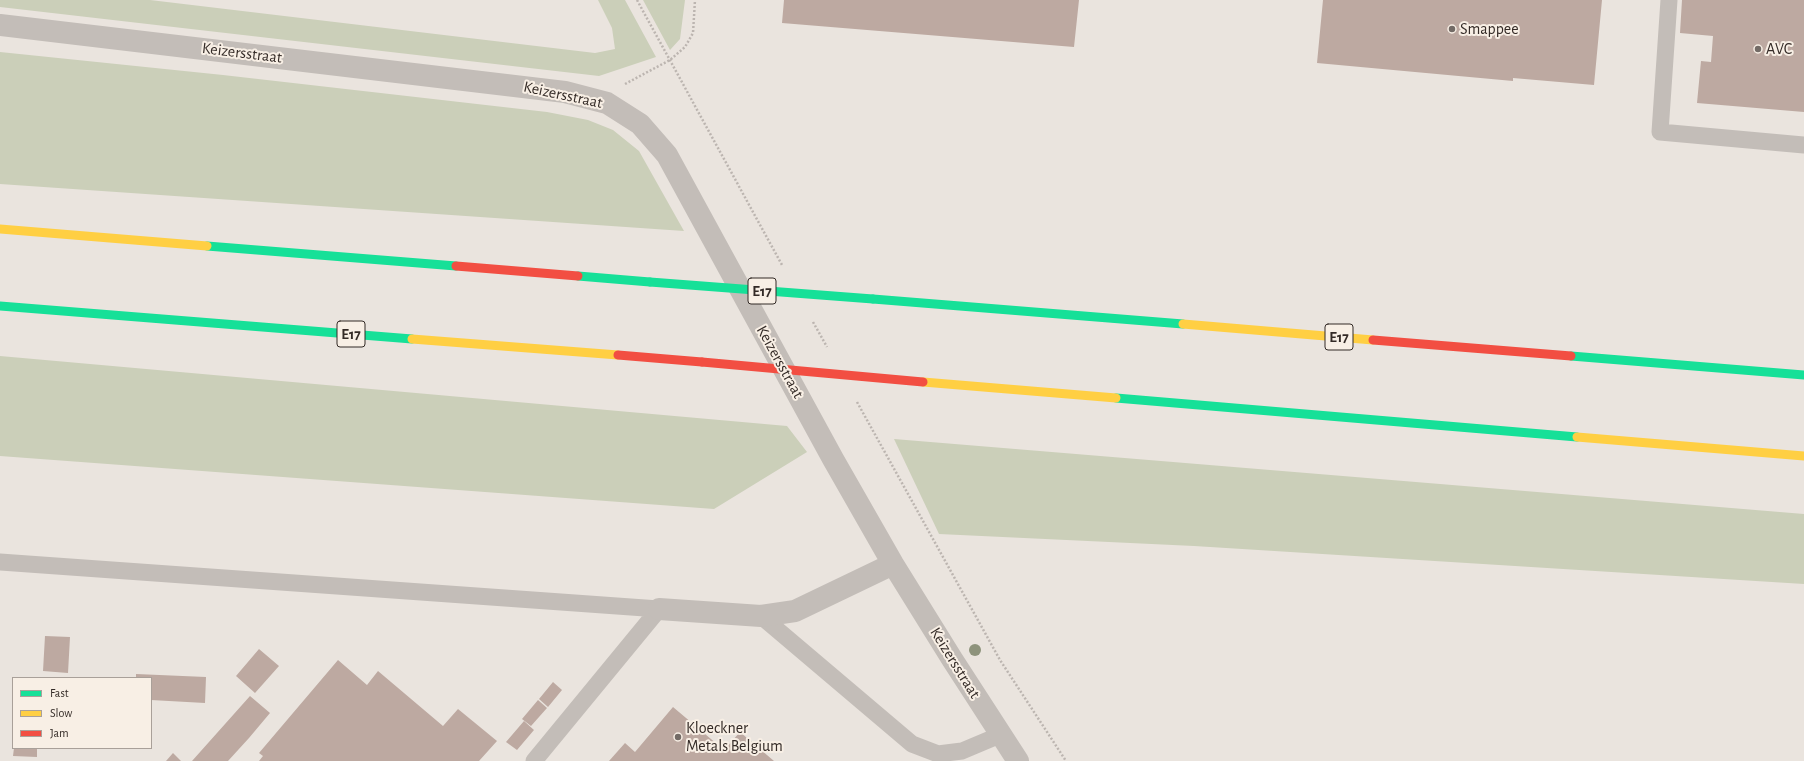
<!DOCTYPE html>
<style>
body{margin:0}
#map{position:relative;width:1804px;height:761px;overflow:hidden;background:#eae4de;font-family:"Alegreya Sans",sans-serif}
canvas{display:block}
.legend{position:absolute;left:12px;top:677px;width:140px;height:72px;box-sizing:border-box;background:#f8efe5;border:1px solid #a9a099;margin:0;padding:5px 7px;list-style:none;font-size:12px;color:#332a26}
.legend li{display:flex;align-items:center;gap:8px;height:20px}
.legend b{width:20px;border:1px solid #a9a099}
</style>
<div id="map">
<canvas width="1804" height="761"></canvas>
<ul class="legend">
<li><b style="height:5px;background:#16e098"></b>Fast</li>
<li><b style="height:5px;background:#ffcf43"></b>Slow</li>
<li><b style="height:5px;background:#f24e42"></b>Jam</li>
</ul>
</div>
<script>
const c = document.querySelector('canvas').getContext('2d');
c.lineJoin = 'round';
function fill(path, color) { c.fillStyle = color; c.fill(path, 'evenodd'); }
const toPath = rows => new Path2D(rows.map(r => 'M' + r).join(''));
function strokePath(path, color, width, dash) { c.strokeStyle = color; c.lineWidth = width; c.lineCap = dash ? 'butt' : 'round'; c.setLineDash(dash || []); c.stroke(path); }
function label(font, color, halo, rows, align = 'center') {
  c.font = font + ' "Alegreya Sans",sans-serif'; c.lineWidth = 4; c.setLineDash([]); c.textBaseline = 'middle'; c.strokeStyle = halo; c.fillStyle = color; for (const [text, x, y, turn = 0] of rows) {
    c.save(); c.translate(x, y); c.rotate((+turn || 0) * Math.PI / 180); c.textAlign = isNaN(turn) ? turn : align; if (halo) c.strokeText(text, 0, 0); c.fillText(text, 0, 0); c.restore();
  }
}
const green = toPath([
 [0,0,150,0,595,53,615,49,612,28,598,0,625,0,656,57,599,76,0,7],
 [643,0,685,0,680,39,670,50],
 [0,52,223,75,547,112,588,120,613,130,639,151,684,231,0,184],
 [0,356,787,426,807,452,714,509,0,456],
 [894,439,1804,514,1804,584,1194,546,939,534]
]);
const building = toPath([
 [784,0,1079,0,1074,47,782,23],
 [1323,0,1602,0,1594,85,1513,78,1513,81,1317,63],
 [1682,0,1804,0,1804,112,1697,103,1701,61,1711,62,1713,36,1680,33],
 [45,636,70,637,68,673,43,671],
 [259,649,279,666,255,693,236,676],
 [338,660,367,685,378,671,443,726,458,709,497,741,479,761,259,761,263,756,259,753],
 [136,674,206,677,205,703,151,700,151,678,136,678],
 [553,682,562,690,548,707,539,699],
 [250,696,270,713,249,738,228,761,192,761],
 [538,700,547,708,531,726,522,719],
 [673,707,724,750,740,732,774,761,609,761,625,743,635,752],
 [524,721,534,730,517,750,506,742],
 [14,748,37,748,37,757,13,756],
 [173,753,181,761,166,761]
]);
const path = toPath([
 [637,0,782,265],
 [625,84,670,60,685,47,693,33,695,0],
 [813,322,827,347],
 [857,402,1000,660,1066,761]
]);
const lane = toPath([
 [1669,0,1660,132,1804,145],
 [0,562,659,609],
 [761,616,912,744,938,754,962,751,1000,735],
 [534,761,659,609]
]);
const street = toPath([
 [0,25,565,92,607,103,640,124,667,155,833,459,893,564,952,659,1018,761],
 [659,609,761,616,795,611,893,564]
]);
const fast = toPath([
 [207,246,456,266],
 [578,276,650,282],
 [873,299,1183,324],
 [0,306,412,339],
 [1571,356,1804,375],
 [1116,398,1577,437]
]);
const slow = toPath([
 [0,229,207,246],
 [1183,324,1373,340],
 [412,339,618,355],
 [923,382,1116,398],
 [1577,437,1804,456]
]);
const jam = toPath([
 [456,266,578,276],
 [1373,340,1571,356],
 [618,355,702,362]
]);
const fastBridge = toPath([
 [650,282,873,299]
]);
const jamBridge = toPath([
 [702,362,923,382]
]);
const trees = [
 [975,650]
];
const markers = [
 [1452,29,4,"#736b66"],
 [1758,49,4,"#736b66"],
 [678,737,4,"#736b66"]
];
const shields = [
 [762,291,28],
 [351,334,28],
 [1339,337,28]
];
const shieldNames = [
 ["E17",762,291],
 ["E17",351,334],
 ["E17",1339,337]
];
const poiNames = [
 ["Smappee",1460,29],
 ["AVC",1766,49],
 ["Kloeckner",686,728],
 ["Metals Belgium",686,746]
];
const streetNames = [
 ["Keizersstraat",242,53,7],
 ["Keizersstraat",563,95,12],
 ["Keizersstraat",780,362,61],
 ["Keizersstraat",955,663,58]
];
fill(green, '#cbcfb9');
fill(building, '#bda9a1');
strokePath(path, '#bcb5b0', 2.5, [2, 2]);
strokePath(lane, '#c3bdb8', 17);
strokePath(street, '#c3bdb8', 22);
strokePath(fast, '#16e098', 9);
strokePath(slow, '#ffcf43', 9);
strokePath(jam, '#f24e42', 9);
strokePath(fastBridge, '#16e098', 9);
strokePath(jamBridge, '#f24e42', 9);
c.fillStyle = '#8e937c';
for (const [x, y] of trees) { c.beginPath(); c.arc(x, y, 6, 0, 2 * Math.PI); c.fill(); }
for (const [x, y, r, color] of markers) { const dot = new Path2D(); dot.arc(x, y, r, 0, 2 * Math.PI); c.fillStyle = color; c.fill(dot); strokePath(dot, '#f8efe5', 1.5); }
for (const [x, y, w] of shields) { const box = new Path2D(); box.roundRect(x - w / 2, y - 13, w, 26, 3); c.fillStyle = '#f8efe5'; c.fill(box); strokePath(box, '#332a26', 1); }
label('bold 15px', '#332a26', null, shieldNames);
label('16px', '#332a26', '#f8efe5', poiNames, 'left');
label('16px', '#332a26', '#f8efe5', streetNames);
</script>
